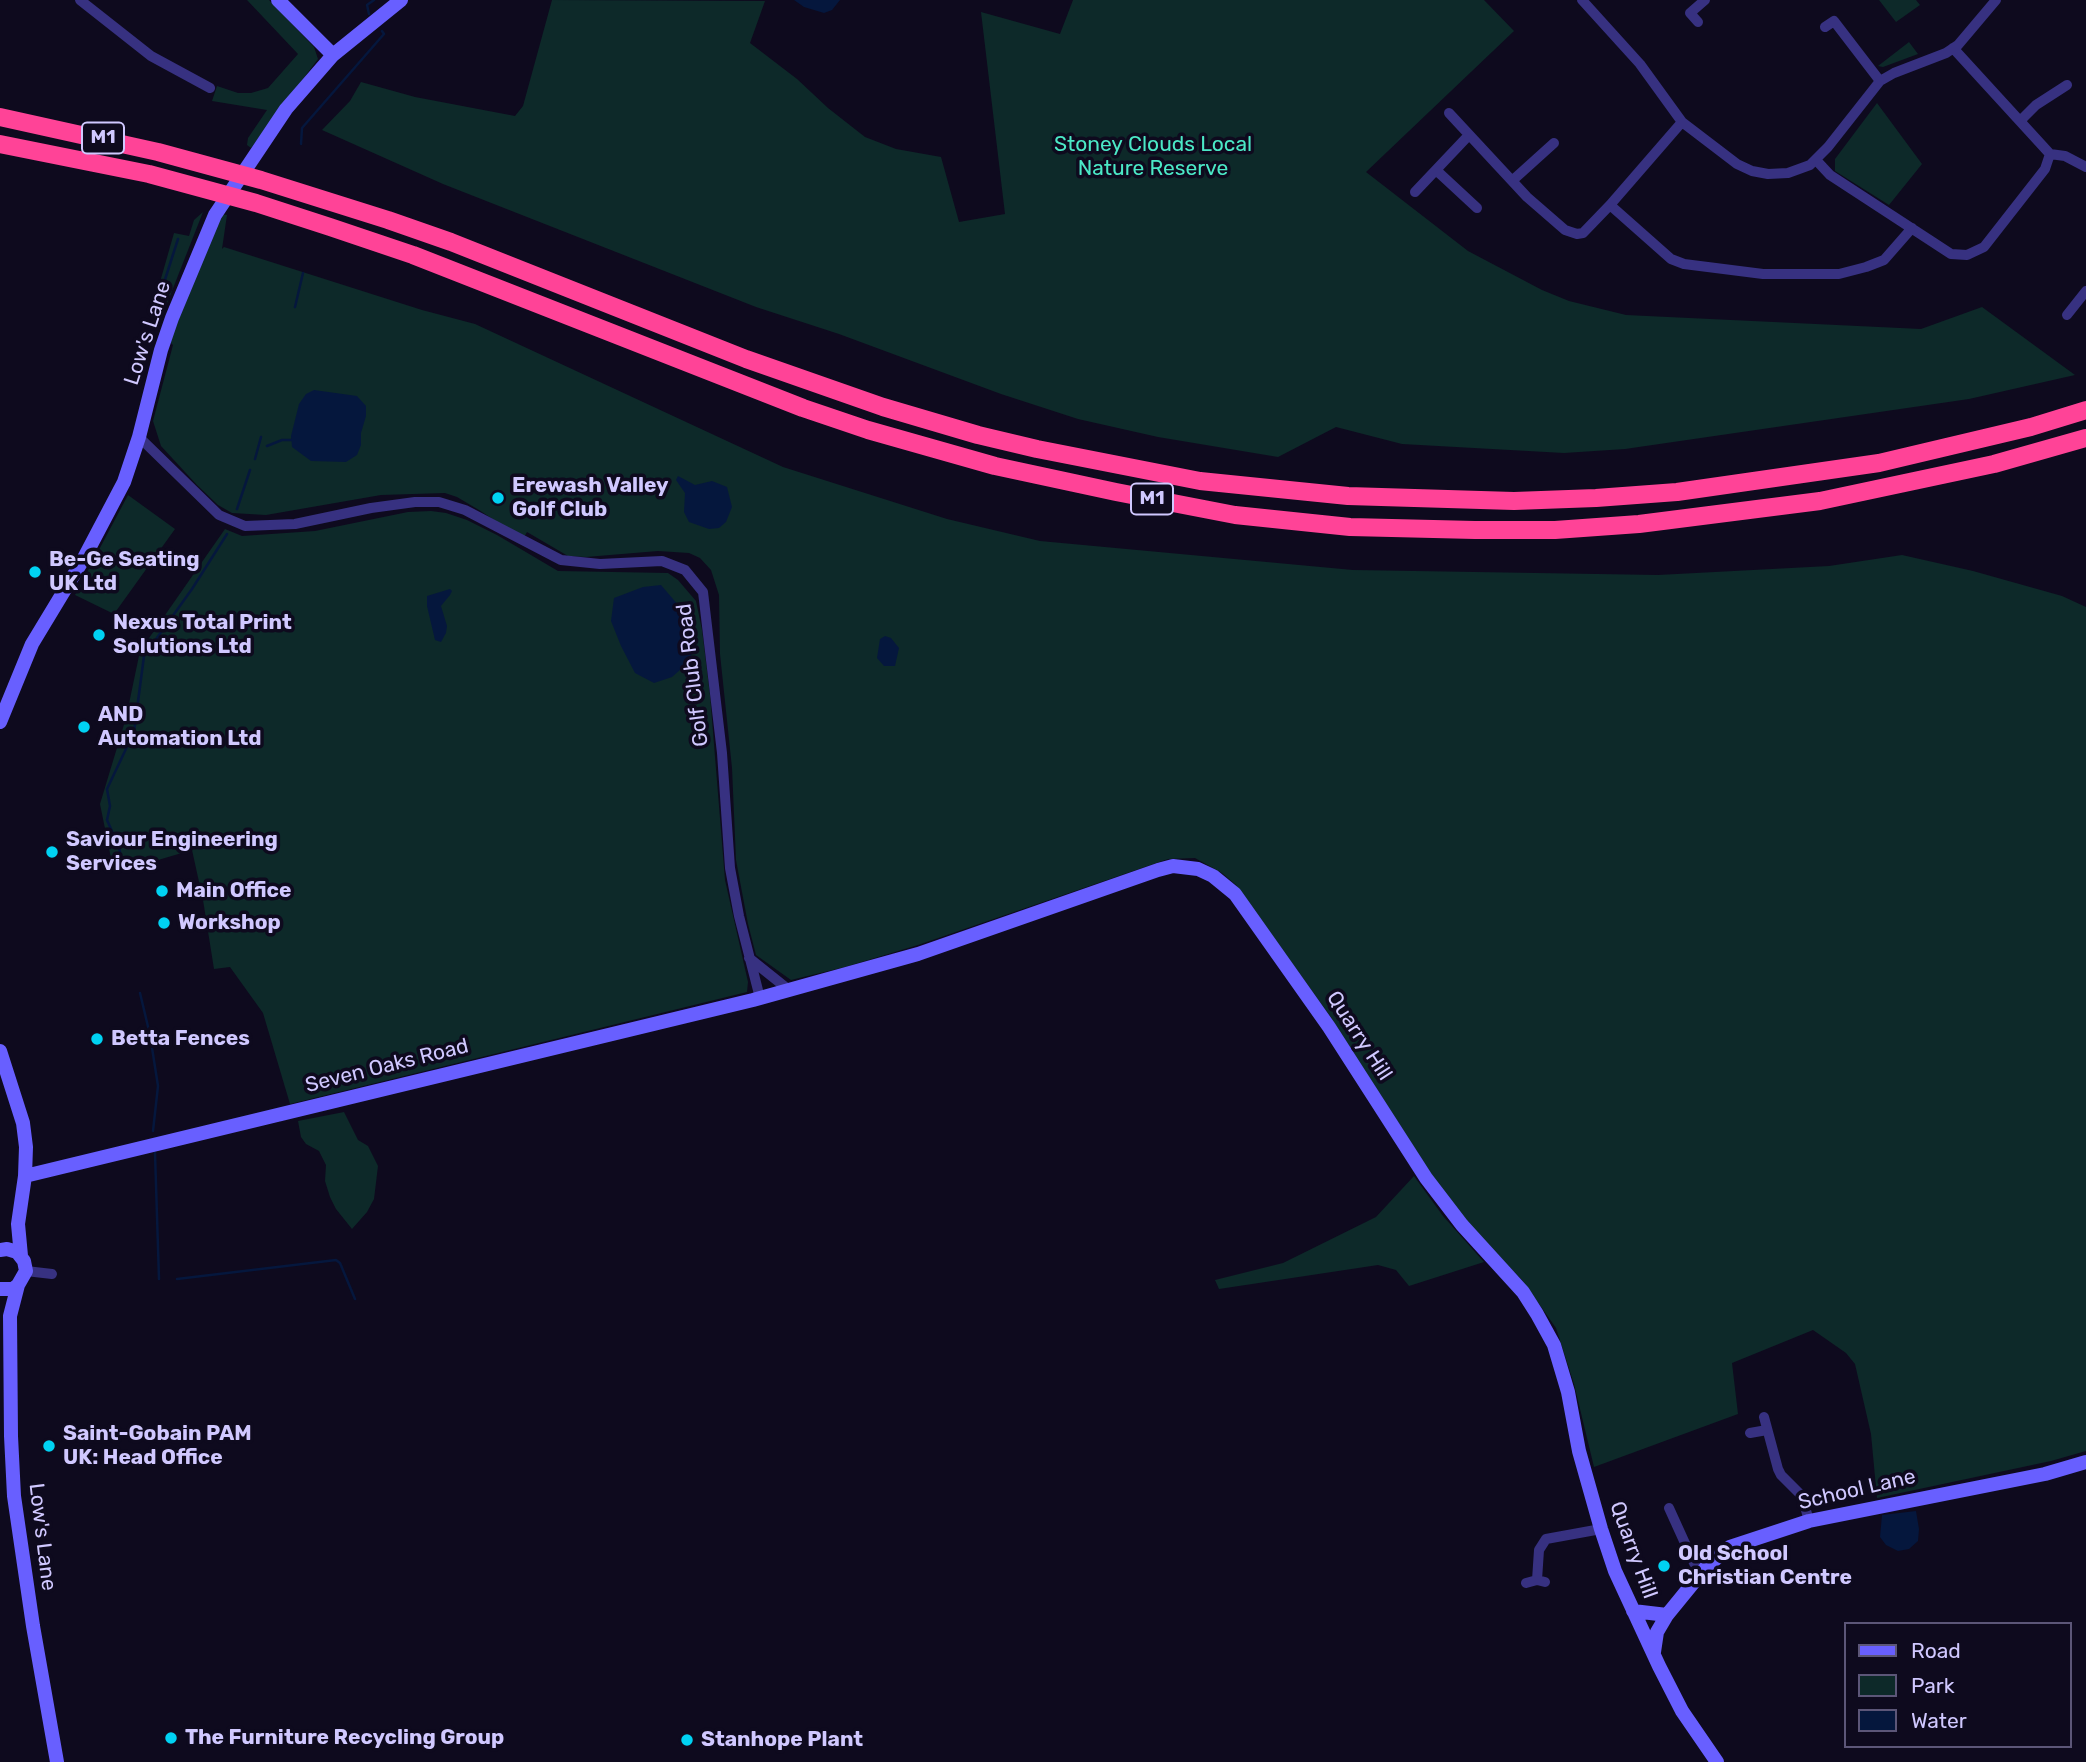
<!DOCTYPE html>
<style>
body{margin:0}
#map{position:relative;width:2086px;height:1762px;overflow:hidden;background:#0e0a1e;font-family:Rubik,sans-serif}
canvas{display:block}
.legend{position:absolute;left:1844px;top:1622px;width:228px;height:126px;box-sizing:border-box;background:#0e0a1e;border:2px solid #5c5678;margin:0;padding:9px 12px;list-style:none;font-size:21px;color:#d0c8ff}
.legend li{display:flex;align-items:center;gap:14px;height:35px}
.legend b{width:35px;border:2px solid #5c5678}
</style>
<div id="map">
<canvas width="2086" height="1762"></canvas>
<ul class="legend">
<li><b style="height:9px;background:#685fff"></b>Road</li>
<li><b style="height:19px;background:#0d2929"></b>Park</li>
<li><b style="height:19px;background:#05173d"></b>Water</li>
</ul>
</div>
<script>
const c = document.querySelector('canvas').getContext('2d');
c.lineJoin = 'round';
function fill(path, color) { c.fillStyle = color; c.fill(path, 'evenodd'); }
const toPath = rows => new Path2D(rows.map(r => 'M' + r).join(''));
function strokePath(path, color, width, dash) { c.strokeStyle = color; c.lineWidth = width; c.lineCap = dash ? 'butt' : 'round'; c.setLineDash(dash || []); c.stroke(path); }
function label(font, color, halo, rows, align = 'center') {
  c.font = font + ' Rubik,sans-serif'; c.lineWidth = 7; c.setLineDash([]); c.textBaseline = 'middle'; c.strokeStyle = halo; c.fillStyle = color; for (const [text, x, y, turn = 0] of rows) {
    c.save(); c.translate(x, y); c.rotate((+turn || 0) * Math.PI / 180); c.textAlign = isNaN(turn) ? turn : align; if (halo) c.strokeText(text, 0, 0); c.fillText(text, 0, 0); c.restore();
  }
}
const green = toPath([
 [247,0,269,0,314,47,318,59,251,148,247,145,248,138,267,110,212,101,217,86,238,93,251,93,268,88,298,54],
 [552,0,765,1,750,43,797,79,828,108,865,137,896,149,941,157,959,222,1005,214,981,12,1060,34,1073,0,1484,0,1514,31,1366,172,1468,251,1542,290,1569,301,1626,315,1921,329,1982,307,2075,375,1969,399,1625,449,1564,453,1402,444,1336,427,1278,457,1158,437,1078,419,1001,394,839,334,756,307,443,184,322,130,350,101,361,82,415,97,515,116,523,106],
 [1879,0,1916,0,1920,5,1896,22],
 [1909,42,1918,54,1883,67,1878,66],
 [1877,103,1922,164,1889,205,1835,171,1835,159],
 [203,212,157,329,154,329,154,303,174,233,189,236,194,220],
 [222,214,227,215,222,249,224,247,422,310,475,324,783,467,947,519,1040,541,1353,570,1658,575,1829,566,1902,555,1973,571,2062,596,2086,607,2086,1451,2051,1461,1877,1498,1871,1434,1855,1364,1846,1353,1813,1330,1732,1363,1738,1414,1594,1467,1574,1384,1556,1328,1522,1280,1478,1235,1437,1183,1330,1016,1236,885,1222,873,1195,858,1168,859,918,945,845,967,791,980,756,955,748,924,736,860,732,768,720,654,719,595,711,570,700,558,689,553,658,551,586,557,568,556,527,532,523,539,479,510,457,497,445,493,381,495,266,515,232,513,218,505,197,485,161,446,153,421,173,345,170,342,190,289],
 [128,495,175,529,114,614,75,595],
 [431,511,446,513,467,520,497,535,558,571,668,573,678,580,696,601,702,630,710,695,725,880,748,982,747,992,290,1104,263,1013,230,967,214,969,203,900,192,850,114,873,100,804,126,718,140,651,225,529,242,536,315,531,408,512],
 [344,1112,358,1140,368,1146,378,1166,374,1199,367,1212,352,1229,336,1209,330,1197,325,1181,326,1165,319,1151,306,1144,301,1137,298,1121],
 [1414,1176,1443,1216,1484,1262,1409,1286,1396,1270,1378,1265,1219,1289,1215,1280,1283,1263,1376,1217]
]);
const water = toPath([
 [794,0,840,0,832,10,824,13,804,7],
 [314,390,357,396,366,406,366,416,361,433,361,445,357,455,346,462,311,461,292,447,291,436,299,404,306,394],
 [678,476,695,485,712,481,727,487,732,507,726,522,719,528,709,529,689,522,684,512,685,493,676,480],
 [661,585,679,606,689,624,694,648,688,663,672,677,654,683,635,673,621,646,611,621,614,598,643,587],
 [450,589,452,591,450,595,441,606,447,626,446,633,441,642,435,640,427,606,427,596],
 [885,636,891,638,899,648,895,666,884,666,877,658,880,639],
 [1916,1511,1919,1529,1918,1541,1909,1549,1898,1551,1886,1545,1880,1537,1882,1515]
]);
const stream = toPath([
 [369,14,367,5,374,0],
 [301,144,302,128,384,34,382,31],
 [295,307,303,273],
 [159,314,161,292,178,239],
 [267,446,282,440,291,440],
 [255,459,261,437],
 [237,509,250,470],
 [122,863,119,847,107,820,110,806,107,789,134,732,144,656,192,589,227,534],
 [140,993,150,1035,158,1086,153,1131],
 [155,1153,159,1279],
 [177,1279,336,1260,340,1263,355,1299]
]);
const street = toPath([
 [80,0,151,56,210,88],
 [1582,0,1640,64,1682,122,1737,164,1752,171,1768,174,1788,173,1810,165,1828,147,1880,81,1894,73,1946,53,1958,45,1996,0],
 [1698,22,1690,13,1705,0],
 [1825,27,1834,21,1880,81],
 [1449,113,1527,197,1565,230,1577,234,1583,233,1610,205,1682,122],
 [2020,121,2036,105,2067,85],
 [2050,154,2065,156,2086,167],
 [1816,160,1830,175,1951,254,1967,255,1984,247,2045,169,2050,154,1953,48],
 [1436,170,1477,208],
 [1513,180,1554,143],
 [1415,192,1469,135],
 [1610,205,1671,259,1684,264,1763,274,1839,274,1866,267,1884,260,1912,228],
 [2067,315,2086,291],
 [139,437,219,515,245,526,295,524,371,508,415,502,439,502,465,510,561,560,600,564,662,561,685,570,703,592,722,753,730,868,739,916,760,998],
 [749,958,789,990],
 [26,1271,52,1274],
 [1764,1417,1778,1469,1781,1475,1802,1496,1809,1521],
 [1750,1433,1767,1430],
 [1669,1508,1699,1574],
 [1537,1580,1539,1550,1546,1539,1601,1529],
 [1526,1583,1537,1580,1545,1582]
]);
const secondary = toPath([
 [278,0,333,55],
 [0,722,32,644,84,558,124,482,139,437,161,350,172,318,215,215,286,109,333,55,401,0],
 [0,1051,23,1123,26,1147,25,1176,18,1224,21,1256],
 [25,1176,753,1000,918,954,1158,870,1173,866,1198,869,1213,876,1235,894,1329,1027,1426,1178,1462,1225,1523,1292,1537,1314,1554,1345,1568,1392,1579,1451,1601,1529,1615,1571,1659,1666,1682,1711,1717,1762],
 [0,1250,7,1249,17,1252,24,1261,26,1271,18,1285,13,1289,0,1289],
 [18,1285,10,1316,11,1436,14,1496,33,1626,57,1762],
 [1633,1611,1667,1615],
 [1654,1652,1657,1632,1667,1615,1707,1566,1730,1547,1809,1521,2045,1474,2086,1462]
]);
const highway = toPath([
 [0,117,158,152,261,180,388,220,451,242,746,359,883,407,978,435,1037,449,1200,481,1348,496,1514,501,1596,498,1677,492,1879,463,2031,427,2086,410],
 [0,144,149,174,256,203,330,227,413,255,803,408,868,430,995,466,1116,492,1235,515,1350,527,1475,530,1555,530,1639,524,1820,501,1994,464,2086,438]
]);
const markers = [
 [498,498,7,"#00d2f3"],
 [35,572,7,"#00d2f3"],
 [99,635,7,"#00d2f3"],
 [84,727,7,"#00d2f3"],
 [52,852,7,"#00d2f3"],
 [162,891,7,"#00d2f3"],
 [164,923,7,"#00d2f3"],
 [97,1039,7,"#00d2f3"],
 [49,1446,7,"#00d2f3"],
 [1664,1566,7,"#00d2f3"],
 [171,1738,7,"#00d2f3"],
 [687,1740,7,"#00d2f3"]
];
const shields = [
 [103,138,42],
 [1152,499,42]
];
const shieldNames = [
 ["M1",103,138],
 ["M1",1152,499]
];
const parkNames = [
 ["Stoney Clouds Local",1153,145],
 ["Nature Reserve",1153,169]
];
const streetNames = [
 ["Low's Lane",148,333,-72],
 ["Golf Club Road",693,675,-97],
 ["Quarry Hill",1359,1036,57],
 ["Seven Oaks Road",387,1066,-14],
 ["School Lane",1857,1490,-13],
 ["Low's Lane",42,1537,83],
 ["Quarry Hill",1633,1550,70]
];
const poiNames = [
 ["Erewash Valley",512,486],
 ["Golf Club",512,510],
 ["Be-Ge Seating",49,560],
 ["UK Ltd",49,584],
 ["Nexus Total Print",113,623],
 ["Solutions Ltd",113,647],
 ["AND",98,715],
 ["Automation Ltd",98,739],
 ["Saviour Engineering",66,840],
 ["Services",66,864],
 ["Main Office",176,891],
 ["Workshop",178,923],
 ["Betta Fences",111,1039],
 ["Saint-Gobain PAM",63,1434],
 ["UK: Head Office",63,1458],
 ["Old School",1678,1554],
 ["Christian Centre",1678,1578],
 ["The Furniture Recycling Group",185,1738],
 ["Stanhope Plant",701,1740]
];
fill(green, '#0d2929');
fill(water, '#05173d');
strokePath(stream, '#05173d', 2.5);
strokePath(street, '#373181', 10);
strokePath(secondary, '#685fff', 14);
strokePath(highway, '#ff4397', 18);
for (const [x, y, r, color] of markers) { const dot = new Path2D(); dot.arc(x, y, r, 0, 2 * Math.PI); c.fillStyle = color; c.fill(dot); strokePath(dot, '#0e0a1e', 2.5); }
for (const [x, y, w] of shields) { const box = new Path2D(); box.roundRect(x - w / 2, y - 15.5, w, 31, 5); c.fillStyle = '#0e0a1e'; c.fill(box); strokePath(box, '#d0c8ff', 2); }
label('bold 19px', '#d0c8ff', null, shieldNames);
label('21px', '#4be8c6', '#0e0a1e', parkNames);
label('21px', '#d0c8ff', '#0e0a1e', streetNames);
label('bold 21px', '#d0c8ff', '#0e0a1e', poiNames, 'left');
</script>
